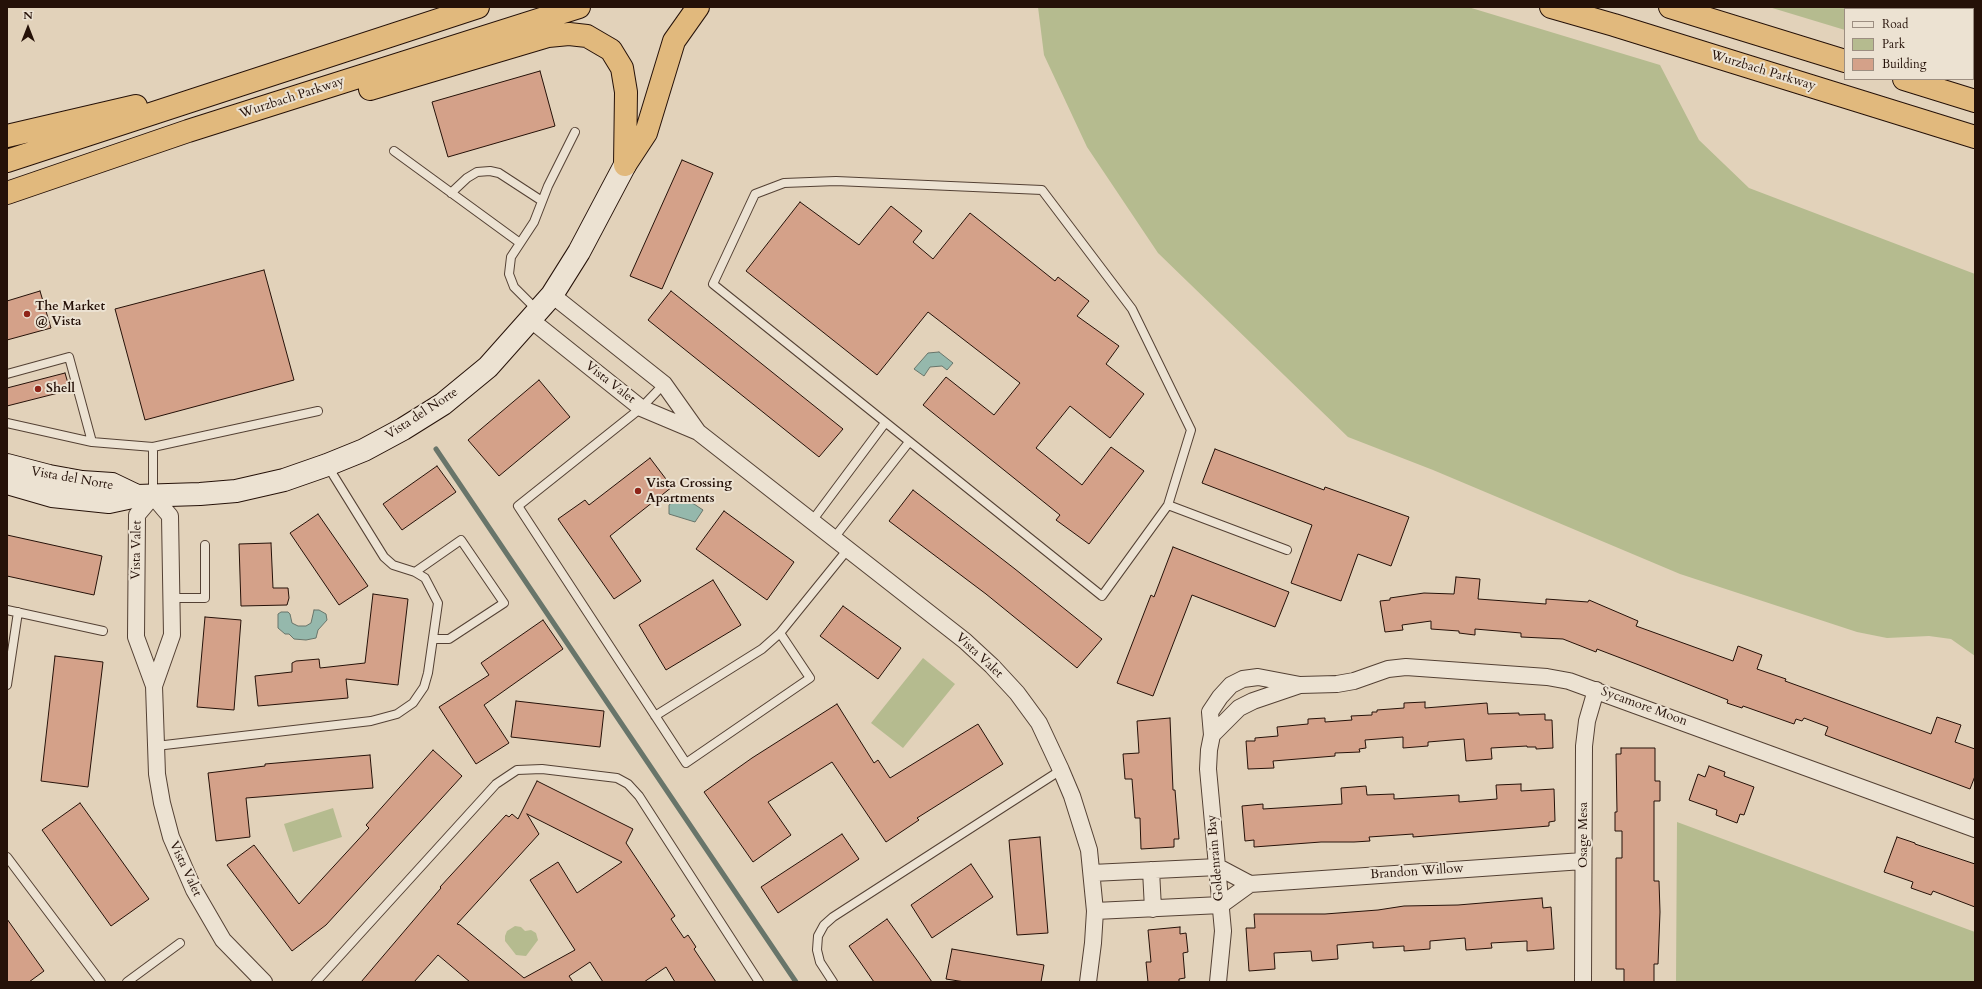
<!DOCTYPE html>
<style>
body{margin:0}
#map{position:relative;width:1982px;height:989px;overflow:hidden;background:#e2d2ba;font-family:Cardo,serif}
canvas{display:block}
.frame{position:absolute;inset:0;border:8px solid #251108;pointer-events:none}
.legend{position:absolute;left:1844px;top:8px;width:130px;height:72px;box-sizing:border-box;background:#ece2d2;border:1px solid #9c8e81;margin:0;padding:5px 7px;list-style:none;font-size:12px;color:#251108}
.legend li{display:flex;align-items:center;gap:8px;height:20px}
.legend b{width:20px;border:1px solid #9c8e81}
.north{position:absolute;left:8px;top:8px;width:40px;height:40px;-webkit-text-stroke:3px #ece2d2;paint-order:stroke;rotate:0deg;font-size:11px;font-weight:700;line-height:16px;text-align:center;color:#251108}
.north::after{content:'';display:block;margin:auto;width:14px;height:18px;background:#251108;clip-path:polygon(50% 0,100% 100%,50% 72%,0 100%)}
</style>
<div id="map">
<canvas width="1982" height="989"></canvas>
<div class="frame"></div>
<ul class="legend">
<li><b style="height:5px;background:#ece2d2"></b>Road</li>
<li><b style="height:11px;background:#b5bb8f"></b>Park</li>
<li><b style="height:11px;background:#d4a189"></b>Building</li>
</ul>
<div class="north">N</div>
</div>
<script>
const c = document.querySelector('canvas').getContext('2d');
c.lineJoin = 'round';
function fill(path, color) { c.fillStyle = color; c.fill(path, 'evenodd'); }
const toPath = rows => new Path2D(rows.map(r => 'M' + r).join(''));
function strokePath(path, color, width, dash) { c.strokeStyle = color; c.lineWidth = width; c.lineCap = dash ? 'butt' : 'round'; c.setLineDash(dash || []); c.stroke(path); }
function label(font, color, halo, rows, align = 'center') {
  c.font = font + ' Cardo,serif'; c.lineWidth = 4; c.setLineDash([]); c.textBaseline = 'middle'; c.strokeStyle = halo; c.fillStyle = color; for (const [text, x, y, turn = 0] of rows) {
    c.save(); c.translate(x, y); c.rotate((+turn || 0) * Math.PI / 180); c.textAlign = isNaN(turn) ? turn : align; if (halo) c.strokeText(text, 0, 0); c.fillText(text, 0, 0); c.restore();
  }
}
const green = toPath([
 [1038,7,1468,7,1660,65,1699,140,1749,188,1975,274,1975,656,1951,639,1929,636,1887,638,1857,632,1680,574,1433,470,1348,437,1158,253,1087,147,1044,55],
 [1769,7,1975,7,1975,70,1973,69,1973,9,1845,9,1845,30],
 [923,658,955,684,903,748,871,723],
 [333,808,342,837,293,852,284,824],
 [1677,822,1975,932,1975,982,1676,982],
 [515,926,521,927,525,931,531,930,536,933,538,940,526,956,516,955,505,941,505,936,507,931]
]);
const water = toPath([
 [939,352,953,363,947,370,942,366,930,367,924,376,914,369,928,353,939,352],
 [680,500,694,504,703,510,695,522,669,514,669,505,674,501,680,500],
 [314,610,319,610,326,614,327,620,318,630,316,638,306,640,294,639,289,634,285,634,278,628,278,614,281,612,288,612,290,614,292,623,298,626,306,626,311,623,314,610]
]);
const stream = toPath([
 [436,449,796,982]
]);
const building = toPath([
 [540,71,555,126,448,157,432,102,540,71],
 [682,160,713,173,662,289,630,276,682,160],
 [800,202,859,245,891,206,922,231,913,242,933,259,970,213,1055,281,1058,277,1089,301,1077,316,1119,346,1106,364,1144,394,1110,438,1070,406,1036,448,1082,485,1111,447,1144,471,1089,544,1056,520,1060,515,923,405,946,377,994,415,1020,383,928,312,877,375,746,271,800,202],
 [264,270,294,380,145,420,115,309,264,270],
 [40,291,51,328,7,340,7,301,40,291],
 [671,291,843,429,819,457,648,320,671,291],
 [65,373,70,390,7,406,7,388,65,373],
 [539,380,570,417,499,476,468,440,539,380],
 [1215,449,1324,490,1325,487,1409,517,1391,566,1358,554,1341,601,1291,583,1312,525,1202,483,1215,449],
 [650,458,672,487,610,536,641,581,614,599,558,519,585,500,589,505,650,458],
 [437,466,456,492,402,530,383,504,437,466],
 [913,490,1015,569,1102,639,1077,668,986,594,889,521,913,490],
 [724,511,794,562,767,600,696,549,724,511],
 [318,514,368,586,339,605,290,533,318,514],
 [7,535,102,556,94,595,7,576,7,535],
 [271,543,273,588,288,588,289,598,287,605,241,606,239,544,271,543],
 [1173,547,1289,592,1275,627,1192,595,1153,696,1117,683,1151,595,1154,597,1173,547],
 [1456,577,1480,579,1478,599,1546,604,1546,599,1588,602,1589,600,1638,621,1636,626,1733,661,1738,646,1762,655,1757,669,1786,679,1785,681,1931,734,1937,717,1961,725,1955,742,1975,749,1975,776,1970,789,1825,735,1828,727,1804,718,1802,721,1796,719,1794,724,1743,706,1742,708,1727,703,1728,700,1639,665,1597,649,1596,652,1563,639,1521,637,1521,633,1475,629,1475,635,1459,633,1459,631,1431,629,1431,621,1402,625,1403,630,1385,632,1380,601,1390,600,1390,598,1424,593,1454,594,1456,577],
 [713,580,741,625,666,670,639,625,713,580],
 [373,594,408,599,398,685,346,679,348,698,258,706,255,676,292,672,292,663,296,661,319,659,320,668,365,663,373,594],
 [843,606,901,648,878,679,820,636,843,606],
 [205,617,241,620,234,710,197,707,205,617],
 [543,620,563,649,484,705,509,743,476,764,439,707,489,675,481,663,543,620],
 [55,656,103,662,88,787,41,781,55,656],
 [516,701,604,711,600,747,511,737,516,701],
 [1425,702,1425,708,1487,703,1488,714,1519,713,1519,715,1545,714,1545,720,1552,720,1553,748,1536,749,1536,747,1527,747,1527,746,1491,748,1492,759,1466,761,1464,739,1428,742,1428,746,1403,748,1403,737,1365,740,1366,748,1359,749,1360,752,1335,753,1335,756,1273,761,1274,768,1248,769,1246,741,1255,741,1255,738,1278,736,1277,727,1308,724,1308,719,1325,718,1325,722,1352,720,1351,716,1372,715,1372,712,1377,712,1377,710,1404,708,1404,703,1425,702],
 [837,704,874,763,878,760,890,778,978,724,1003,764,917,818,919,820,886,842,832,762,768,802,791,835,753,862,704,792,752,758,837,704],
 [1170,718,1173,790,1175,790,1179,839,1174,839,1174,847,1141,849,1140,818,1135,818,1132,779,1125,779,1123,754,1139,753,1137,721,1170,718],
 [1621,748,1655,748,1655,781,1660,781,1660,801,1654,801,1654,881,1659,881,1660,912,1658,964,1654,964,1654,982,1624,982,1624,969,1616,969,1616,858,1622,858,1622,831,1615,831,1615,812,1617,812,1616,754,1621,754,1621,748],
 [433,750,462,776,326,925,292,951,227,865,254,845,299,904,369,828,366,825,433,750],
 [370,755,373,788,246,798,250,837,216,841,208,773,265,766,265,764,370,755],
 [1709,766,1725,772,1724,776,1754,787,1744,815,1740,814,1737,823,1716,815,1717,810,1689,800,1698,774,1705,777,1709,766],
 [537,781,633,829,626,843,675,916,671,919,684,938,688,935,696,947,694,949,716,982,675,982,666,967,644,982,603,982,590,962,569,976,573,982,470,982,438,955,414,982,361,982,441,888,440,887,506,815,509,817,512,814,518,819,537,781],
 [527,814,622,862,577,893,558,862,530,880,575,950,524,978,460,925,457,924,539,834,527,814],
 [1521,784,1521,791,1554,789,1555,821,1549,822,1549,826,1413,837,1413,834,1369,837,1370,841,1354,842,1321,842,1254,847,1254,840,1245,841,1242,806,1263,804,1263,809,1342,804,1341,788,1366,786,1367,795,1394,794,1394,799,1459,795,1459,802,1497,799,1496,785,1521,784],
 [80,803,149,899,111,926,42,830,80,803],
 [842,834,859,859,778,913,761,887,842,834],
 [1040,837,1048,933,1017,935,1009,840,1040,837],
 [1897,837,1915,843,1915,844,1975,864,1975,907,1933,891,1931,895,1911,888,1913,882,1884,872,1897,837],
 [971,864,993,897,932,938,911,905,971,864],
 [1542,898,1543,908,1551,907,1554,949,1527,951,1527,941,1491,943,1492,948,1466,950,1465,938,1430,941,1430,949,1404,951,1404,946,1373,948,1373,942,1337,945,1338,959,1312,961,1311,951,1274,953,1275,969,1249,971,1246,928,1255,928,1254,914,1325,914,1378,910,1404,906,1458,905,1542,898],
 [7,919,44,971,29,982,7,982,7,919],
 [887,919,919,963,932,982,874,982,849,946,887,919],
 [1180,927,1180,934,1186,933,1188,952,1183,953,1185,978,1179,979,1179,982,1148,982,1146,962,1151,962,1148,930,1180,927],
 [952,949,1044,965,1041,982,965,982,946,979,952,949]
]);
const lane = toPath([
 [394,151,520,243],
 [836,181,1042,190,1132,309,1191,430,1168,505,1102,596,713,284,755,194,784,183,836,181],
 [451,193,467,178,477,172,490,171,499,173,542,201],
 [538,311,514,287,509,274,511,257,534,222,548,186,575,132],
 [7,374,69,357,92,442],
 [664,384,641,408,518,506,686,763,810,678,780,633],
 [7,423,92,442,153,447,153,495],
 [153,447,318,411],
 [1168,505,1287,550],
 [812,521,885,423],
 [834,538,909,442],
 [415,572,461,540,504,603,449,639,433,639],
 [171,598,205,598,205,545],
 [7,610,103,631],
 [7,685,18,612],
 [655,716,762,649,780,633,848,549],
 [156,746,371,721,397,714,413,703,424,687,428,673,438,603,425,578,415,572,393,565,384,557,327,465],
 [7,857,101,982],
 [127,982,180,943],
 [316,982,496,784,517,770,542,769,617,778,628,784,639,796,759,982],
 [833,982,820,962,817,950,818,936,824,925,833,917,1061,770]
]);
const street = toPath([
 [552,295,664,384,698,432],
 [531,320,641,408,698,432,965,641,992,666,1017,693,1039,723,1061,770,1072,796,1089,850,1095,911,1093,943,1088,982],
 [154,686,172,635,170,516,153,496,137,515,136,637,154,686,157,774,162,803,171,837,194,890,223,940,264,982],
 [1212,735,1239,708,1253,701,1300,685],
 [1151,870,1153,909],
 [1092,873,1218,867,1250,884,1583,861],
 [1095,911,1221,905,1250,884],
 [1218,982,1223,931,1208,769,1209,750,1212,735,1210,712,1220,697,1231,685,1243,679,1258,677,1300,685,1337,684,1354,681,1388,669,1406,667,1547,677,1569,681,1975,829],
 [1583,982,1584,746,1587,721,1596,690]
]);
const secondary = toPath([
 [7,465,49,476,82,482,112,484,137,496],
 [7,483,52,496,109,502,137,496,200,494,236,491,284,480,327,465,364,450,403,429,443,404,488,367,552,295,579,252,625,165]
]);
const highway = toPath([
 [1551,7,1614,25,1975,137],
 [1670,7,1845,61],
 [1904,79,1975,101],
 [370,89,548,36,569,34,587,36,611,50,622,68,626,92,625,165],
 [7,136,136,106],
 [7,161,478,7],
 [625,165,646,133,674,41,698,7],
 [7,193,188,131,579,7]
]);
const markers = [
 [27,314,4,"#8f2418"],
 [38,389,4,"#8f2418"],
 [638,491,4,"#8f2418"]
];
const streetNames = [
 ["Wurzbach Parkway",1763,71,17],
 ["Wurzbach Parkway",292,98,-18],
 ["Vista Valet",610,383,38],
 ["Vista del Norte",422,414,-33],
 ["Vista del Norte",72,479,10],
 ["Vista Valet",137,550,-89],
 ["Vista Valet",979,656,43],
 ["Sycamore Moon",1644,707,20],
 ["Osage Mesa",1584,835,-90],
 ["Goldenrain Bay",1216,858,-95],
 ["Vista Valet",185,869,65],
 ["Brandon Willow",1417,872,-4]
];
const poiNames = [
 ["The Market",35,307],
 ["@ Vista",35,322],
 ["Shell",46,389],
 ["Vista Crossing",646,484],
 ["Apartments",646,499]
];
fill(green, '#b5bb8f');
fill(water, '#95b8ac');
strokePath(water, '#68756a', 1);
strokePath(stream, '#68756a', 5);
fill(building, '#d4a189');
strokePath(building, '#251108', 1);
strokePath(lane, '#544134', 10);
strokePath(street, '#544134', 18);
strokePath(secondary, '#251108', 24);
strokePath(highway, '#251108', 24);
strokePath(lane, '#ece2d2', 8);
strokePath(street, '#ece2d2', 16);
strokePath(secondary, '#ece2d2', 22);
strokePath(highway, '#e1b97d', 22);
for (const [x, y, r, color] of markers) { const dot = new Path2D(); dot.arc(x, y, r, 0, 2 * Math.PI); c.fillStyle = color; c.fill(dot); strokePath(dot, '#ece2d2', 1.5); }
label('13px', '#251108', '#ece2d2', streetNames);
label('bold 13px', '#251108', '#ece2d2', poiNames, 'left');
</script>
